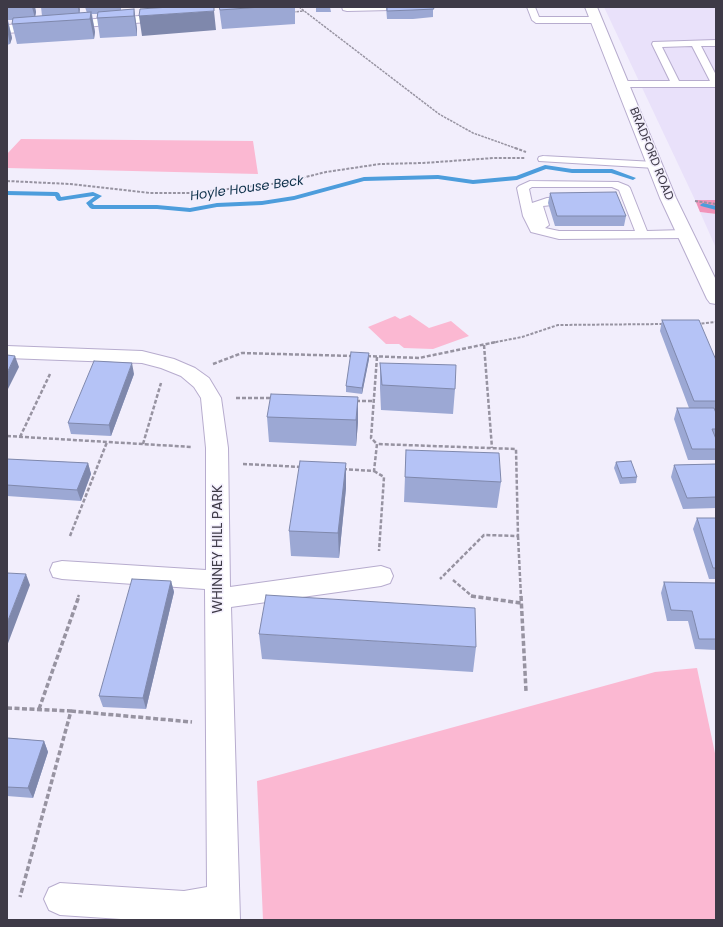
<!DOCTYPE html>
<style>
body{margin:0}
#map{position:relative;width:723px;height:927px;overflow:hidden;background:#f2eefc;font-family:Poppins,sans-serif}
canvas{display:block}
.frame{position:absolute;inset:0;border:8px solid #3e3a47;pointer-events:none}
</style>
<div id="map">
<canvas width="723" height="927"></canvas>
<div class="frame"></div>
</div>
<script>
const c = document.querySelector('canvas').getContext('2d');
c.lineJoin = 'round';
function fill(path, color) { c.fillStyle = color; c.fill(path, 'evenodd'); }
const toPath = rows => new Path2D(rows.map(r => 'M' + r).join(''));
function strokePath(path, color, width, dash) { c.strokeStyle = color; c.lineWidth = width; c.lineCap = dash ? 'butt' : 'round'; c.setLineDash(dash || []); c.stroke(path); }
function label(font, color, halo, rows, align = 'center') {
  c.font = font + ' Poppins,sans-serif'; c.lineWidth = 3; c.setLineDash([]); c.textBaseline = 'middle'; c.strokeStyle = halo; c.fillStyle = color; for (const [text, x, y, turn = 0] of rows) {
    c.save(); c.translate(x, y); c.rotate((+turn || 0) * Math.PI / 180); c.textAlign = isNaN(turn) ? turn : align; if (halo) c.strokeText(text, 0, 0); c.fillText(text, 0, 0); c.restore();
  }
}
const built = toPath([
 [604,7,716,7,716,200,695,200],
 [700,212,716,214,716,248]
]);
const green = toPath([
 [21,139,253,141,258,174,7,168,7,154],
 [410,315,429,328,451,321,469,336,433,349,404,348,399,344,386,344,368,327,395,316,400,319],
 [697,668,716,758,716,920,263,920,257,781,655,672]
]);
const forest = toPath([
 [695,200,716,200,716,214,700,212]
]);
const stream = toPath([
 [545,165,572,169,612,169,636,178,633,180,611,173,572,173,546,169,517,180,473,184,438,179,364,181,294,200,262,205,217,207,190,212,157,209,92,209,90,208,86,203,95,196,93,196,59,201,57,200,55,196,7,195,7,191,57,192,59,193,61,197,93,192,102,196,92,203,94,205,157,205,190,208,217,203,262,201,294,196,364,177,438,175,473,180,516,176,545,165],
 [703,203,716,206,716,210,701,206,700,205,703,203]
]);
const pathFar3 = toPath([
 [299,7,439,114,473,133,518,149],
 [293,12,304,11]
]);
const pathFar2 = toPath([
 [515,148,526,152],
 [7,181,70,184,150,193,193,193,281,183,326,172,380,164,423,163,494,158,525,158],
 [695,201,716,204],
 [697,324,716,322],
 [491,343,522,337,558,325,664,324]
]);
const pathFar1 = toPath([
 [484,345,492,448],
 [367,356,419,358,496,342],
 [377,357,371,438,377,444],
 [213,364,242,353,352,356],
 [236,398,273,398],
 [356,401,373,401],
 [7,436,192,447],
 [20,437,50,374],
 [143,444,161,383],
 [243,464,302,467],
 [343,469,374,471,377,444,516,449,518,536,484,535,440,579],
 [374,471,384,477,379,551],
 [70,536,107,442],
 [518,536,521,597],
 [453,580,473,597],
 [78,597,79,595]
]);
const path = toPath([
 [471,596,521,603],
 [521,596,526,691],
 [7,708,71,711,20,897],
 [39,709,79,596],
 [71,711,192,722]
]);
const service = toPath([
 [527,7,535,7,539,17,597,17,601,20,597,23,536,23,532,20,527,7],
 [716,40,716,46,701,46,716,75,716,87,622,87,617,84,622,81,670,81,652,44,653,42,716,40],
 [692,46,710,81,679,81,662,47,692,46],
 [543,156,655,162,660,165,655,168,539,161,538,159,539,157,543,156],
 [530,181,618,182,628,186,630,188,647,231,685,230,689,231,691,234,689,237,685,238,559,239,531,232,523,216,517,188,519,186,530,181],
 [532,187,612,187,619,190,635,231,559,231,545,228,549,225,543,206,570,203,574,202,576,200,574,198,570,197,547,198,532,203,529,189,532,187]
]);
const minor = toPath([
 [342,7,397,7,395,9,391,10,347,11,343,10,342,7],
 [169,14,173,16,175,18,173,20,7,33,7,25,169,14],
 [7,346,142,351,174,359,195,368,209,378,221,398,228,448,230,587,381,566,390,569,393,576,390,583,381,586,231,607,240,920,136,920,60,915,49,910,44,899,49,888,60,883,184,891,207,887,205,589,62,579,53,577,50,570,53,563,62,561,206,570,206,448,201,398,194,387,181,376,161,368,142,363,7,358,7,346]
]);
const primary = toPath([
 [585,7,597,7,676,198,716,280,716,304,710,303,707,299,660,198,585,7]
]);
const wall = toPath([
 [7,7,35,7,36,12,35,16,42,16,41,7,79,7,80,13,87,13,85,7,121,7,121,10,134,9,137,29,137,36,100,38,97,18,97,14,92,14,95,32,94,39,17,44,12,24,13,20,8,20,12,38,10,44,7,45],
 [219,7,295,7,295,24,222,29],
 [316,7,330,7,331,12,316,12],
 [386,7,433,7,433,17,413,19,387,19],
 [550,193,626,216,624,226,555,226,548,203],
 [662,320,716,360,716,460,688,460,674,419,677,408,689,408,660,331],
 [369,353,369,359,362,394,346,392,346,386],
 [380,363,455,389,453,414,381,410,380,388],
 [134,374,111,436,71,434,68,423],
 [358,397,358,422,356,446,269,442,267,417],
 [406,450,501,482,497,508,404,502],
 [7,459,88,463,91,474,81,501,7,496],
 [616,462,637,477,636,483,620,484,614,468],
 [346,463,346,488,339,558,291,556,289,531],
 [716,464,716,508,683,509,671,477,674,465],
 [697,518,716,518,716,579,709,579,693,529],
 [171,581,174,592,146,709,103,707,99,696],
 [664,582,716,583,716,650,695,649,688,621,667,621,661,593],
 [259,634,476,647,473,672,262,659],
 [7,738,44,741,48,752,33,798,7,796]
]);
const shadedWall = toPath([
 [32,7,35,7,36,12,35,18],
 [78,7,79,7,80,9,79,15],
 [134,9,137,29,137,36,134,16],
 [214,11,216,30,142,36,139,16],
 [91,12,95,32,94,39,90,19],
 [7,18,12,38,10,44,7,30],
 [369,353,369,359,362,394,362,388],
 [15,356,19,367,7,391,7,373],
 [132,363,134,374,111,436,109,425],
 [358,397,358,422,356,446,356,420],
 [88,463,91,474,81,501,77,490],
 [346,463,346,488,339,558,338,533],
 [26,574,30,585,7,646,7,623],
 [171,581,174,592,146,709,143,698],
 [44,741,48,752,33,798,28,788]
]);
const building = toPath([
 [170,7,214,7,214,11,139,16,140,9,170,7],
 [219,7,261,7,220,10,219,7],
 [387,7,433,7,434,9,413,10,387,11,387,7],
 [134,9,134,16,97,18,98,12,134,9],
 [91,12,90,19,12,24,13,18,91,12],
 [616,192,626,216,557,216,550,193,616,192],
 [662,320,699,320,716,360,716,401,694,401,662,320],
 [351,352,369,353,362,388,346,386,351,352],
 [7,355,15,356,7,373,7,355],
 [94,361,132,363,109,425,68,423,94,361],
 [380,363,456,365,455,389,382,385,380,363],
 [271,394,358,397,356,420,267,417,271,394],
 [677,408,714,408,716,413,716,429,712,429,716,439,716,449,692,449,677,408],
 [406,450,499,453,501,482,405,477,406,450],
 [7,459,88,463,77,490,7,485,7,459],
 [300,461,346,463,338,533,289,531,300,461],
 [631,461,637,477,622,478,616,462,631,461],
 [716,464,716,497,687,498,674,465,716,464],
 [697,518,716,518,716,568,713,568,697,518],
 [7,573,26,574,7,623,7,573],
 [132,579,171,581,143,698,99,696,132,579],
 [664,582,716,583,716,639,699,639,692,611,671,610,664,582],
 [266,595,475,608,476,647,259,634,266,595],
 [7,738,44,741,28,788,7,787,7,738]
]);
const farStreetnames = [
 ["BRADFORD ROAD",651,154,68]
];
const farWaternames = [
 ["Hoyle House Beck",247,189,-8]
];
const streetNames = [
 ["WHINNEY HILL PARK",218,549,-90]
];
fill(built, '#e9e1fa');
fill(green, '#fbb8d2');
fill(forest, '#f193ba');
fill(stream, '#4d9ddc');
strokePath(service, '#b7acce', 2);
strokePath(minor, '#b7acce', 2);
strokePath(primary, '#b7acce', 2);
strokePath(pathFar3, '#9793a1', 1.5, [2.5, 1]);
strokePath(pathFar2, '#9793a1', 2, [3, 1.5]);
strokePath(pathFar1, '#9793a1', 2.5, [4, 2]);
strokePath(path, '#9793a1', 3.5, [5, 2.5]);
fill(service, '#fff');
fill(minor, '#fff');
fill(primary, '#fff');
fill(wall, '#9ca8d4');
fill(shadedWall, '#7f88ac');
fill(building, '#b5c3f6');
strokePath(building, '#7f88ac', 1);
label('12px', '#3e3a47', '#f2eefc', farStreetnames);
label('italic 13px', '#0f314b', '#f2eefc', farWaternames);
label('14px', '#3e3a47', '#f2eefc', streetNames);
</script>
